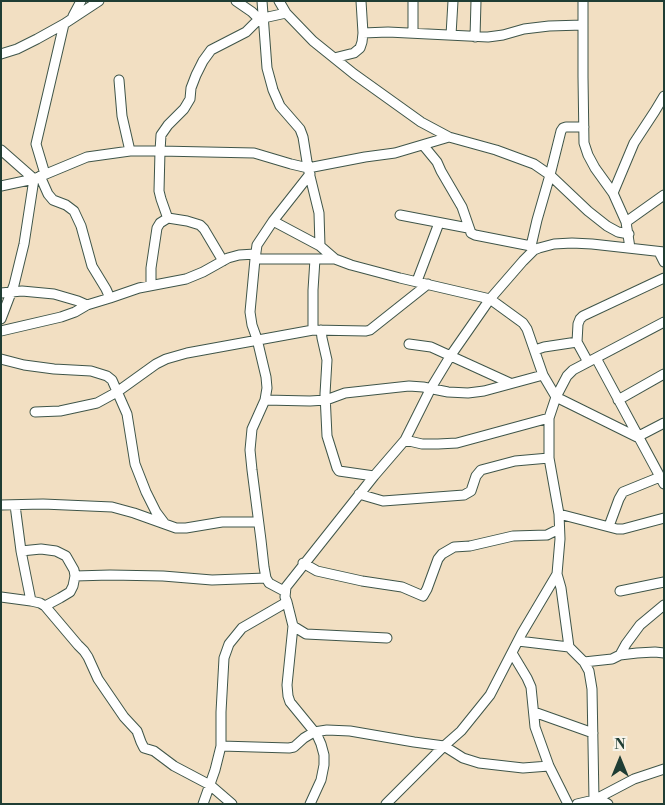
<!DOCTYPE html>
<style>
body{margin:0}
#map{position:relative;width:665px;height:805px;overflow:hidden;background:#f2dfc2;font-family:"Libre Bodoni",serif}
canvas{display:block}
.frame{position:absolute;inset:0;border:2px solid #1f3d34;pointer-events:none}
.north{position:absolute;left:595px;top:735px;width:50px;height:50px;-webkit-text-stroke:4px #f7f3e8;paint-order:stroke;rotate:0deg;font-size:14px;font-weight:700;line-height:20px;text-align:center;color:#1f3d34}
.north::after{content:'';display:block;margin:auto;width:18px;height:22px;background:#1f3d34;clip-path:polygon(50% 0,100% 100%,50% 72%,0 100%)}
</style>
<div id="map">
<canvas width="665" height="805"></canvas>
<div class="frame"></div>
<div class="north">N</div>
</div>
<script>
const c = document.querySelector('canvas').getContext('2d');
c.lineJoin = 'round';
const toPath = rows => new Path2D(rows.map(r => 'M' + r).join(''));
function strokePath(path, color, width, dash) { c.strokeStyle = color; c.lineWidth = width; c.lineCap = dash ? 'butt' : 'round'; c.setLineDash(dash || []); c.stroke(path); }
const minor = toPath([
 [236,1,252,12,259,19],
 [262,1,267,68,273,90,280,106,300,129,303,137,308,168,319,213,320,246],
 [279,1,286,13,313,41,354,74,421,122,449,137,496,150,534,164,550,175,588,211,607,226,618,232,629,234],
 [583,1,583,77,584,143,588,155,595,168,613,193,626,222,630,248],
 [73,16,81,1],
 [363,33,388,32,488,37,503,35,524,29,549,26,583,25],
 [413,33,413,1],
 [451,35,453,1],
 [475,37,476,1],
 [1,54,17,49,37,39,64,24,99,1],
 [334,58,354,53,360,48,362,42,363,33,361,1],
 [119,80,122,116,130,151],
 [423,145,437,162,441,171,462,207,471,233,475,235,531,246,534,250],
 [1,150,34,179],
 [45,174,36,144,64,24],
 [40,176,48,194,53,200,66,205,74,211,81,226,92,266,106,289,110,298],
 [1,186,34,179,87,157,130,151,160,151,161,135,168,125,184,109,190,99,191,88,196,75,203,61,211,50,246,32,259,19,286,13],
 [613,193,634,143,655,111,664,96],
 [400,215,468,228],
 [273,221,320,246,335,259,351,265,400,278,490,299,523,323,527,329,543,375,556,397,637,437,664,423],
 [626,222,664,195],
 [531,246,537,220,550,175,561,131,563,128,566,127,584,127],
 [659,252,664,262],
 [255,259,335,259],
 [223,261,204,229,200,225,187,221,168,218,167,216,161,199,159,191,160,151,254,153,291,164,308,168,365,157,395,153,449,137],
 [417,281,439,223],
 [151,285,151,268,157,228,160,223,168,218],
 [1,293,22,291,54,294,78,301,87,305],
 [1,319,14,285,24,244,34,179],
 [313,330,313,290,315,259],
 [321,330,322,338,327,360,325,394,327,436,337,468,339,471,374,476],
 [1,331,61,317,75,312,87,305,110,298,139,288,186,279,203,272,228,258,239,255,255,254],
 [409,344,431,347,510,383],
 [535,350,544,347,577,342],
 [596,358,664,484],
 [1,359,24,365,54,369,91,371,107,376,112,380,127,414,135,464,146,492,156,512,165,524],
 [588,362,577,342,578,324,580,319,583,316,664,278],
 [265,400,310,401,326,400,345,393,409,386,423,387,448,392,468,393,484,391,543,375],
 [618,400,664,374],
 [35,412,60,411,97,403,117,392,156,364,166,359,187,353,313,330,366,331,370,330,428,284],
 [405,440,422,444,438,444,457,443,549,418],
 [359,494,383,501,464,495,471,491,476,476,481,470,515,461,549,458],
 [1,505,43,504,112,507,134,513,176,528,186,528,222,522,258,522],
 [15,505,21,551,31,601],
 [559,514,617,529,623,529,664,518],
 [609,526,619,499,623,492,660,477],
 [21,551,41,549,56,551,66,556,74,570,75,576,73,586,70,592,60,598,45,606],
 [303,563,317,571,362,581,402,587,423,596,427,589,438,559,442,554,454,547,470,546,513,536,547,535,559,529],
 [75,576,110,575,163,576,212,580,266,578],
 [284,591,269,583,266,578,264,567,261,540,252,470,250,450,252,429,265,400,267,388,266,377,257,339,252,325,250,312,255,259,257,245,273,221,310,174],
 [620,591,664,582],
 [1,597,31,601,40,603,45,606,78,645,84,651,88,657,98,679,124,717,137,731,141,742,144,748,154,751,174,766,210,785,232,804],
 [293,626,306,634,387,638],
 [518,641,569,647,584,662,589,671,592,689,594,800],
 [569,647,561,588,557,574,560,539,559,514,549,458,549,418,556,397,567,376,573,370,664,322],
 [512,653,527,678,531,687,535,727,549,766,568,804],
 [620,655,626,644,640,625,664,605],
 [584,662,612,659,620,655,637,653,655,652,664,653],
 [534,712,593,733],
 [221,746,289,748,294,747,304,738,314,732,327,730,350,731,414,742,444,746,463,758,479,763,523,768,549,766],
 [598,798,608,804],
 [203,804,215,770,221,746,221,712,224,658,229,644,242,628,287,602],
 [310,804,321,780,324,765,324,755,321,744,317,735,290,702,288,696,287,685,293,626,287,602,285,597,286,587,374,476,405,440,431,388,451,355,490,299,523,261,534,250,539,248,554,244,572,243,592,244,664,252],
 [386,804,444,746,461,731,490,695,522,633,557,574],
 [577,804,594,800,634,779,664,769]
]);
strokePath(minor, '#3f5549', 11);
strokePath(minor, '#fff', 9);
</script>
